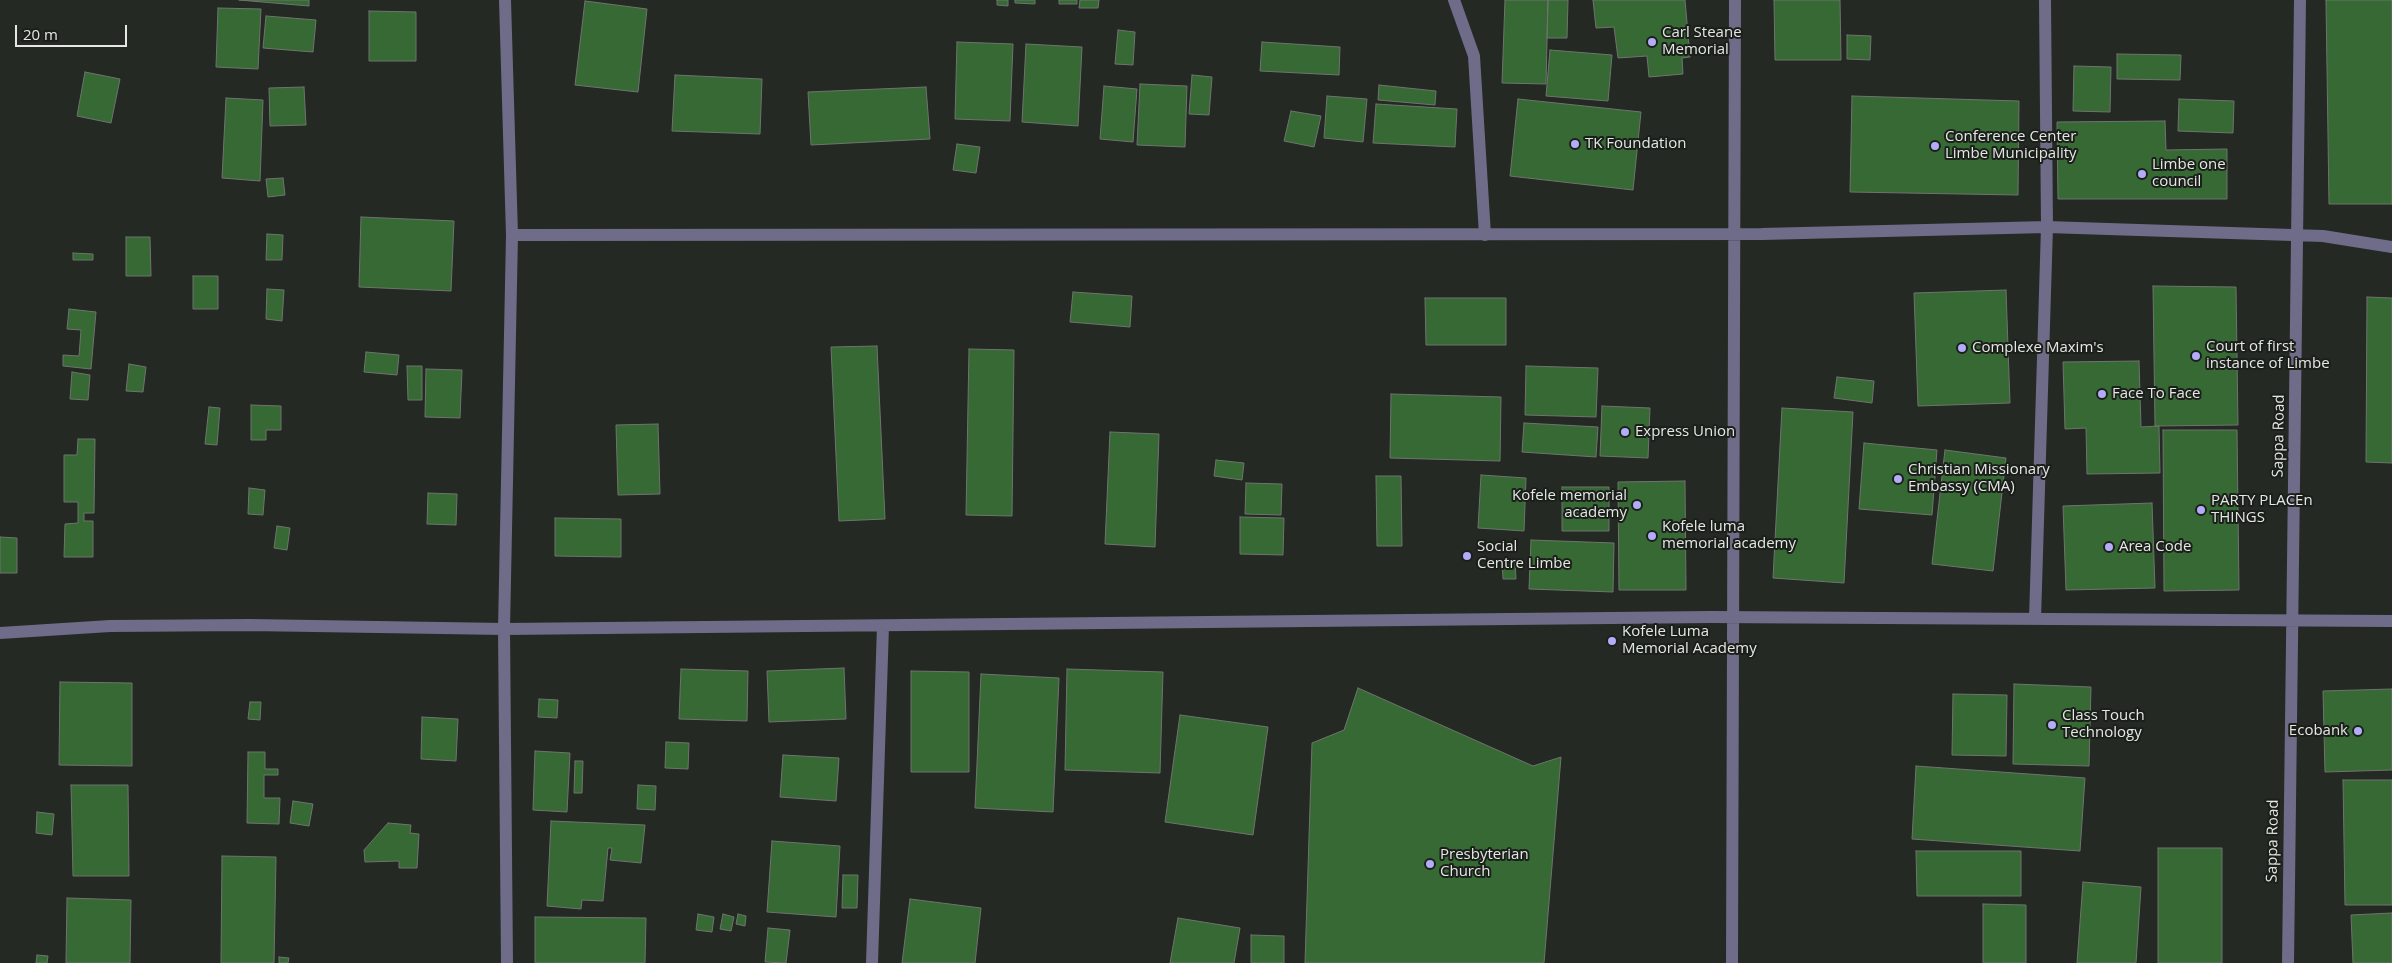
<!DOCTYPE html>
<style>
body{margin:0}
#map{position:relative;width:2392px;height:963px;overflow:hidden;background:#242924;font-family:"Open Sans",sans-serif}
canvas{display:block}
.scale{position:absolute;left:15px;top:25px;width:112px;height:22px;box-sizing:border-box;border:2px solid #e4e7e4;border-top:0;padding-left:6px;font-size:15px;line-height:18px;white-space:nowrap;color:#e4e7e4;-webkit-text-stroke:4px #1b1f1a;paint-order:stroke}
</style>
<div id="map">
<canvas width="2392" height="963"></canvas>
<div class="scale">20 m</div>
</div>
<script>
const c = document.querySelector('canvas').getContext('2d');
c.lineJoin = 'round';
function fill(path, color) { c.fillStyle = color; c.fill(path, 'evenodd'); }
const toPath = rows => new Path2D(rows.map(r => 'M' + r).join(''));
function strokePath(path, color, width, dash) { c.strokeStyle = color; c.lineWidth = width; c.lineCap = dash ? 'butt' : 'round'; c.setLineDash(dash || []); c.stroke(path); }
function label(font, color, halo, rows, align = 'center') {
  c.font = font + ' "Open Sans",sans-serif'; c.lineWidth = 4; c.setLineDash([]); c.textBaseline = 'middle'; c.strokeStyle = halo; c.fillStyle = color; for (const [text, x, y, turn = 0] of rows) {
    c.save(); c.translate(x, y); c.rotate((+turn || 0) * Math.PI / 180); c.textAlign = isNaN(turn) ? turn : align; if (halo) c.strokeText(text, 0, 0); c.fillText(text, 0, 0); c.restore();
  }
}
const building = toPath([
 [239,0,309,0,309,6,239,0],
 [997,0,1008,0,1008,6,997,5,997,0],
 [1015,0,1035,0,1035,4,1015,3,1015,0],
 [1059,0,1077,0,1077,4,1059,4,1059,0],
 [1080,0,1099,0,1098,8,1079,8,1080,0],
 [1505,0,1548,0,1546,84,1502,83,1505,0],
 [1548,0,1568,0,1567,38,1547,38,1548,0],
 [1593,0,1685,0,1690,57,1682,58,1683,74,1649,77,1647,56,1618,58,1614,27,1596,28,1593,0],
 [1774,0,1840,0,1841,60,1775,60,1774,0],
 [2326,0,2392,0,2392,204,2329,204,2326,0],
 [585,1,647,9,638,92,575,85,585,1],
 [218,8,261,9,258,69,216,67,218,8],
 [369,11,416,12,416,61,369,61,369,11],
 [266,16,316,20,313,52,263,48,266,16],
 [1118,30,1135,32,1133,65,1115,64,1118,30],
 [1847,35,1871,36,1870,60,1847,59,1847,35],
 [957,42,1013,44,1010,121,955,119,957,42],
 [1262,42,1340,47,1339,75,1260,71,1262,42],
 [1026,44,1082,47,1078,126,1022,122,1026,44],
 [1550,50,1612,55,1608,101,1546,96,1550,50],
 [2117,54,2181,55,2180,80,2117,79,2117,54],
 [2074,66,2111,67,2110,112,2073,111,2074,66],
 [85,72,120,79,111,123,77,116,85,72],
 [675,75,762,79,760,134,672,131,675,75],
 [1192,75,1212,77,1209,115,1189,114,1192,75],
 [1140,84,1187,86,1185,147,1137,145,1140,84],
 [1379,85,1436,91,1435,105,1378,100,1379,85],
 [1104,86,1137,89,1133,142,1100,139,1104,86],
 [304,87,306,125,270,126,269,88,304,87],
 [926,87,930,139,811,145,808,92,926,87],
 [1327,96,1367,99,1363,142,1324,138,1327,96],
 [1852,96,2019,101,2018,195,1850,192,1852,96],
 [226,98,263,100,260,181,222,178,226,98],
 [1518,99,1641,112,1633,190,1510,176,1518,99],
 [2179,99,2234,101,2233,133,2178,131,2179,99],
 [1376,104,1457,109,1455,147,1373,143,1376,104],
 [1291,111,1321,116,1314,147,1284,141,1291,111],
 [2165,121,2166,150,2227,149,2227,199,2058,199,2057,122,2165,121],
 [957,144,980,147,976,173,953,170,957,144],
 [283,178,285,195,268,197,266,179,283,178],
 [361,217,454,221,451,291,359,287,361,217],
 [267,234,283,235,282,260,266,260,267,234],
 [126,237,150,237,151,276,126,276,126,237],
 [73,253,93,254,93,260,73,260,73,253],
 [193,276,218,276,218,309,193,309,193,276],
 [2153,286,2236,287,2238,425,2155,426,2153,286],
 [267,289,284,290,282,321,266,319,267,289],
 [2006,290,2010,403,1918,406,1914,293,2006,290],
 [1073,292,1132,296,1130,327,1070,322,1073,292],
 [2367,297,2392,298,2392,463,2366,462,2367,297],
 [1425,298,1506,298,1506,345,1426,345,1425,298],
 [69,309,96,312,91,369,63,366,63,355,79,356,81,330,67,329,69,309],
 [877,346,885,519,839,521,831,347,877,346],
 [969,349,1014,350,1012,516,966,515,969,349],
 [366,352,399,355,397,375,364,372,366,352],
 [2139,361,2141,427,2159,426,2160,473,2087,474,2086,428,2065,429,2063,362,2139,361],
 [129,364,146,367,143,392,126,391,129,364],
 [407,366,422,366,422,400,408,400,407,366],
 [1526,366,1598,368,1596,417,1525,415,1526,366],
 [426,369,462,370,460,418,425,417,426,369],
 [72,372,90,375,88,400,70,399,72,372],
 [1837,377,1874,381,1872,403,1834,398,1837,377],
 [1391,394,1501,397,1500,461,1390,458,1391,394],
 [251,405,281,406,281,430,266,430,266,440,251,440,251,405],
 [1602,406,1650,408,1648,458,1600,456,1602,406],
 [209,407,220,408,217,445,205,444,209,407],
 [1782,408,1853,412,1844,583,1773,578,1782,408],
 [1524,423,1598,427,1596,457,1522,452,1524,423],
 [658,424,660,494,618,495,616,425,658,424],
 [2163,430,2237,430,2239,590,2164,591,2163,430],
 [1110,432,1159,434,1155,547,1105,544,1110,432],
 [78,439,95,439,94,513,84,513,84,521,93,521,93,557,64,557,65,524,78,523,78,502,64,502,64,455,77,455,78,439],
 [1864,443,1937,450,1932,515,1859,509,1864,443],
 [1945,450,2006,458,1993,571,1932,564,1945,450],
 [1216,460,1244,463,1242,480,1214,476,1216,460],
 [1481,475,1526,478,1524,531,1478,528,1481,475],
 [1376,476,1401,476,1402,546,1377,546,1376,476],
 [1685,481,1686,590,1619,590,1618,482,1685,481],
 [1246,483,1282,484,1281,515,1245,514,1246,483],
 [1562,487,1609,487,1609,531,1562,531,1562,487],
 [249,488,265,490,263,515,248,514,249,488],
 [428,493,457,494,456,525,427,524,428,493],
 [2152,503,2155,588,2066,590,2063,506,2152,503],
 [1240,517,1284,518,1283,555,1240,554,1240,517],
 [555,518,621,519,621,557,555,556,555,518],
 [277,526,290,528,287,550,274,548,277,526],
 [0,537,17,538,17,573,0,573,0,537],
 [1531,540,1614,543,1613,592,1529,589,1531,540],
 [1515,560,1516,579,1503,579,1502,561,1515,560],
 [844,668,846,719,769,722,767,671,844,668],
 [681,669,748,671,747,721,679,719,681,669],
 [1067,669,1163,672,1160,773,1065,770,1067,669],
 [911,671,969,672,969,772,911,772,911,671],
 [981,674,1059,678,1053,812,975,808,981,674],
 [60,682,132,683,132,766,59,765,60,682],
 [2014,684,2091,687,2089,766,2013,764,2014,684],
 [1358,688,1533,766,1561,757,1544,963,1305,963,1312,743,1344,730,1358,688],
 [2392,689,2392,770,2325,772,2323,691,2392,689],
 [1953,694,2007,695,2006,756,1952,755,1953,694],
 [539,699,558,700,557,718,538,717,539,699],
 [250,702,261,702,260,720,248,719,250,702],
 [1180,715,1268,727,1253,835,1165,822,1180,715],
 [422,717,458,719,456,761,421,759,422,717],
 [666,742,689,743,688,769,665,768,666,742],
 [535,751,570,753,567,812,533,810,535,751],
 [248,752,265,752,265,769,278,769,278,775,264,775,264,798,280,798,279,824,247,823,248,752],
 [783,755,839,758,836,801,780,797,783,755],
 [575,761,583,761,582,793,574,793,575,761],
 [1916,766,2085,778,2080,851,1912,839,1916,766],
 [2343,780,2392,780,2392,905,2345,905,2343,780],
 [71,785,128,785,129,876,73,876,71,785],
 [638,785,656,786,655,810,637,809,638,785],
 [293,801,313,804,309,826,290,823,293,801],
 [37,812,54,814,52,835,36,833,37,812],
 [551,821,645,825,641,863,610,860,612,848,608,848,603,901,582,900,581,909,547,906,551,821],
 [388,823,411,825,410,833,419,834,417,868,399,868,399,861,365,862,364,850,388,823],
 [772,841,840,846,836,917,767,912,772,841],
 [2158,848,2222,848,2222,963,2158,963,2158,848],
 [1916,851,2021,851,2021,896,1917,896,1916,851],
 [222,856,276,857,274,963,221,963,222,856],
 [843,875,858,875,857,908,842,908,843,875],
 [2083,882,2141,887,2136,963,2077,963,2083,882],
 [67,898,131,900,130,963,66,963,67,898],
 [910,899,981,908,975,963,902,963,910,899],
 [1983,904,2026,905,2026,963,1983,963,1983,904],
 [2392,913,2392,963,2353,963,2351,915,2392,913],
 [698,914,714,917,712,932,696,930,698,914],
 [723,914,734,917,731,931,720,929,723,914],
 [738,914,746,916,745,926,736,924,738,914],
 [535,917,646,918,645,963,535,963,535,917],
 [1178,918,1240,928,1234,963,1170,963,1178,918],
 [768,928,790,930,786,963,765,962,768,928],
 [1251,935,1284,936,1284,963,1251,963,1251,935],
 [37,955,48,956,47,963,36,963,37,955],
 [279,957,289,958,288,963,279,963,279,957]
]);
const minor = toPath([
 [505,0,512,235,504,629,507,963],
 [1454,0,1474,56,1485,235],
 [512,235,1762,234,2047,227,2323,236,2392,247],
 [2035,619,2047,227,2045,0],
 [0,633,110,626,250,625,504,629,1711,617,2392,621],
 [872,963,883,626],
 [1732,963,1735,0],
 [2288,963,2300,0]
]);
const markers = [
 [1652,42,5,"#b3adf9"],
 [1575,144,5,"#b3adf9"],
 [1935,146,5,"#b3adf9"],
 [2142,174,5,"#b3adf9"],
 [1962,348,5,"#b3adf9"],
 [2196,356,5,"#b3adf9"],
 [2102,394,5,"#b3adf9"],
 [1625,432,5,"#b3adf9"],
 [1898,479,5,"#b3adf9"],
 [1637,505,5,"#b3adf9"],
 [2201,510,5,"#b3adf9"],
 [1652,536,5,"#b3adf9"],
 [2109,547,5,"#b3adf9"],
 [1467,556,5,"#b3adf9"],
 [1612,641,5,"#b3adf9"],
 [2052,725,5,"#b3adf9"],
 [2358,731,5,"#b3adf9"],
 [1430,864,5,"#b3adf9"]
];
const poiNames = [
 ["Carl Steane",1662,33],
 ["Memorial",1662,50],
 ["Conference Center",1945,137],
 ["Limbe Municipality",1945,154],
 ["TK Foundation",1585,144],
 ["Limbe one",2152,165],
 ["council",2152,182],
 ["Court of first",2206,347],
 ["instance of Limbe",2206,364],
 ["Complexe Maxim's",1972,348],
 ["Face To Face",2112,394],
 ["Express Union",1635,432],
 ["Christian Missionary",1908,470],
 ["Embassy (CMA)",1908,487],
 ["Kofele memorial",1627,496,"right"],
 ["academy",1627,513,"right"],
 ["PARTY PLACEn",2211,501],
 ["THINGS",2211,518],
 ["Kofele luma",1662,527],
 ["memorial academy",1662,544],
 ["Social",1477,547],
 ["Centre Limbe",1477,564],
 ["Area Code",2119,547],
 ["Kofele Luma",1622,632],
 ["Memorial Academy",1622,649],
 ["Class Touch",2062,716],
 ["Technology",2062,733],
 ["Ecobank",2348,731,"right"],
 ["Presbyterian",1440,855],
 ["Church",1440,872]
];
const streetNames = [
 ["Sappa Road",2279,436,-89],
 ["Sappa Road",2273,841,-89]
];
fill(building, '#376935');
strokePath(building, '#6f746e', 1);
strokePath(minor, '#6e6c89', 12);
for (const [x, y, r, color] of markers) { const dot = new Path2D(); dot.arc(x, y, r, 0, 2 * Math.PI); c.fillStyle = color; c.fill(dot); strokePath(dot, '#1b1f1a', 2); }
label('15px', '#e4e7e4', '#1b1f1a', poiNames, 'left');
label('15px', '#e4e7e4', '#1b1f1a', streetNames);
</script>
